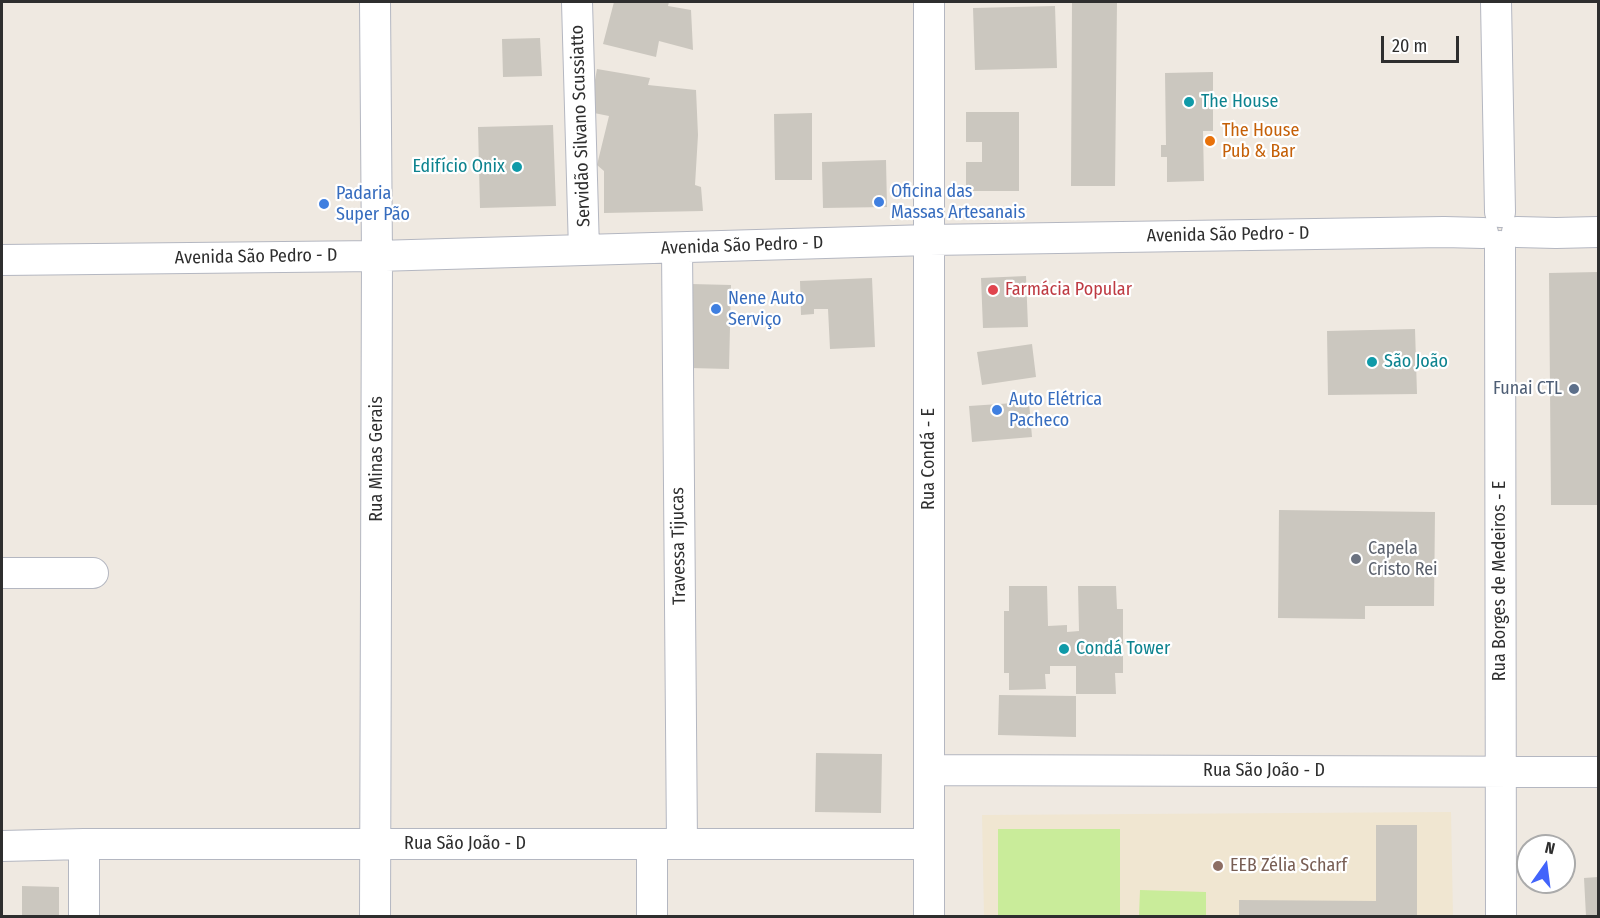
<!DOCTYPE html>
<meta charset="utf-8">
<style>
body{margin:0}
#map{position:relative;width:1600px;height:918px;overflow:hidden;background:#efe9e1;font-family:"Fira Sans Condensed",sans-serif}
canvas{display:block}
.frame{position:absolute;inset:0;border:3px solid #2e2e2e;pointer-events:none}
.north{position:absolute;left:1516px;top:834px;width:60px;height:60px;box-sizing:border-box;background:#fff;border:2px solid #ababab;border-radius:50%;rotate:14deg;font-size:16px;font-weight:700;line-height:24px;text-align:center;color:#2e2e2e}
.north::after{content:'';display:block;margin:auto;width:21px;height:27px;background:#4264fb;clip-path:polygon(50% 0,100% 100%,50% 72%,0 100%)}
.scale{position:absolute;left:1381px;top:36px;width:78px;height:27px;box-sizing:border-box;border:3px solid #2e2e2e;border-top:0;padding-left:8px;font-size:18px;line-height:21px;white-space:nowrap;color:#2e2e2e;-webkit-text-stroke:4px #fff;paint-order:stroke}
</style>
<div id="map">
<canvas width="1600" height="918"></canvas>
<div class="frame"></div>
<div class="north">N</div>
<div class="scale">20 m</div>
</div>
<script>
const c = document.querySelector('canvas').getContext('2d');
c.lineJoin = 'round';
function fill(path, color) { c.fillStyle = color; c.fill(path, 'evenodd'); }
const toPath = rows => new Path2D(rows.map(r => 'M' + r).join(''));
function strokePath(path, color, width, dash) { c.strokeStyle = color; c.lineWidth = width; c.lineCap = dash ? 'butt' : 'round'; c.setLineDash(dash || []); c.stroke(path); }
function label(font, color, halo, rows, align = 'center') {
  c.font = font + ' "Fira Sans Condensed",sans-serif'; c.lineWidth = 4.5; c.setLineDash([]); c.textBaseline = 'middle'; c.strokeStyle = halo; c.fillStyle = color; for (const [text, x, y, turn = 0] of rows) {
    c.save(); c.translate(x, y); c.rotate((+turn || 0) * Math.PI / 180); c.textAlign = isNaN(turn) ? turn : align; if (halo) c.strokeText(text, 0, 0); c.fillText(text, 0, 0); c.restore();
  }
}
const education = toPath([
 [1451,812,1453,916,984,916,982,815]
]);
const pitch = toPath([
 [998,829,1120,829,1120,916,998,916],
 [1140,890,1206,892,1206,916,1139,916]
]);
const building = toPath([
 [614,2,669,2,668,6,691,10,693,50,659,41,656,57,603,44],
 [1072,2,1117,2,1115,186,1071,186],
 [1055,6,1057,68,975,70,973,8],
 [540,38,542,76,503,77,502,39],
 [597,69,650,78,648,85,696,90,698,135,695,185,701,187,703,211,604,213,604,171,597,165,609,116,589,112],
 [1213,72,1213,131,1203,131,1204,181,1167,182,1167,157,1161,157,1161,145,1166,145,1165,73],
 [966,112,1019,112,1019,191,966,191,966,162,982,162,982,142,966,142],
 [812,113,812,180,775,180,774,114],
 [553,125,556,206,480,208,478,127],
 [886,160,887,207,823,208,822,162],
 [1598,272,1598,505,1551,505,1549,273],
 [1026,276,1028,327,983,328,981,278],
 [872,278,875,347,830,349,828,309,814,309,814,314,801,315,800,281],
 [691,284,731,285,729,369,690,368],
 [1415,329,1417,394,1328,395,1327,331],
 [1032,344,1036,377,982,385,977,352],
 [1029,402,1032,437,972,442,969,406],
 [1279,510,1435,512,1434,606,1365,606,1365,619,1278,618],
 [1009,586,1047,586,1048,626,1067,625,1067,632,1079,631,1078,586,1116,586,1117,609,1123,609,1123,673,1115,673,1116,694,1076,694,1076,666,1050,666,1050,674,1045,674,1046,689,1009,690,1009,673,1004,673,1004,611,1009,611],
 [999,695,1076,696,1076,737,998,735],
 [816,753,882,754,881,813,815,812],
 [1376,825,1417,825,1417,916,1239,916,1239,900,1376,901],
 [1598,877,1598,915,1586,916,1584,878],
 [22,886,59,887,59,916,22,916]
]);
const minor = toPath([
 [375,2,377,256,375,916],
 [577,2,584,250],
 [1496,2,1500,212],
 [1517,232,1556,233,1598,232],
 [1500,246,1501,916],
 [677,248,682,844],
 [2,260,377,256,929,240,1444,232,1483,233],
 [2,573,93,573],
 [929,770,1598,772],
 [84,844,84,916],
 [2,846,84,844,929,844],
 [652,916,652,844],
 [929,916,929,2]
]);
const markers = [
 [1189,102,6,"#0f9aa8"],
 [1210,141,6,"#e8710a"],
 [517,167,6,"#0f9aa8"],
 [879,202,6,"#3f7fe0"],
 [324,204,6,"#3f7fe0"],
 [993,290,6,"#e0444e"],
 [716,309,6,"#3f7fe0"],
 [1372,362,6,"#0f9aa8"],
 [1574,389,6,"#5c6f8a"],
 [997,410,6,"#3f7fe0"],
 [1356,559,6,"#6b7280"],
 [1064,649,6,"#0f9aa8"],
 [1218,866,6,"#8d6e63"]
];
const cultureNames = [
 ["The House",1201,102],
 ["Edifício Onix",505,167,"right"],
 ["São João",1384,362],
 ["Condá Tower",1076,649]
];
const streetNames = [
 ["Servidão Silvano Scussiatto",581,126,-92],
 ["Avenida São Pedro - D",1228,235,-1],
 ["Avenida São Pedro - D",742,246,-2],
 ["Avenida São Pedro - D",256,257,-1],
 ["Rua Minas Gerais",377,459,-90],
 ["Rua Condá - E",929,459,-90],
 ["Travessa Tijucas",679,546,-91],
 ["Rua Borges de Medeiros - E",1500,581,-90],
 ["Rua São João - D",1264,771],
 ["Rua São João - D",465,844]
];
const foodNames = [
 ["The House",1222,131],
 ["Pub & Bar",1222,152]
];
const shopNames = [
 ["Oficina das",891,192],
 ["Massas Artesanais",891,213],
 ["Padaria",336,194],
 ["Super Pão",336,215],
 ["Nene Auto",728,299],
 ["Serviço",728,320],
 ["Auto Elétrica",1009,400],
 ["Pacheco",1009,421]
];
const healthNames = [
 ["Farmácia Popular",1005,290]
];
const serviceNames = [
 ["Funai CTL",1562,389]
];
const worshipNames = [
 ["Capela",1368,549],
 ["Cristo Rei",1368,570]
];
const educationNames = [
 ["EEB Zélia Scharf",1230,866]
];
fill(education, '#f0e6d1');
fill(pitch, '#c9ec9a');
fill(building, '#cbc7bf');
strokePath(minor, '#b4b7c1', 32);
strokePath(minor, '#fff', 30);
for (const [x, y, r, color] of markers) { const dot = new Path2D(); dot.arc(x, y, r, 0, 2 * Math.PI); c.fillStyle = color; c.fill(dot); strokePath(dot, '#fff', 2); }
label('18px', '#0d838f', '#fff', cultureNames, 'left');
label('18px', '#2e2e2e', '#fff', streetNames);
label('18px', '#c56008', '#fff', foodNames, 'left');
label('18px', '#366cbe', '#fff', shopNames, 'left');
label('18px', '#be3a42', '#fff', healthNames, 'left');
label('18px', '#4e5e75', '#fff', serviceNames, 'right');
label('18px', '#5b616d', '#fff', worshipNames, 'left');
label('18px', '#785e54', '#fff', educationNames, 'left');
</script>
